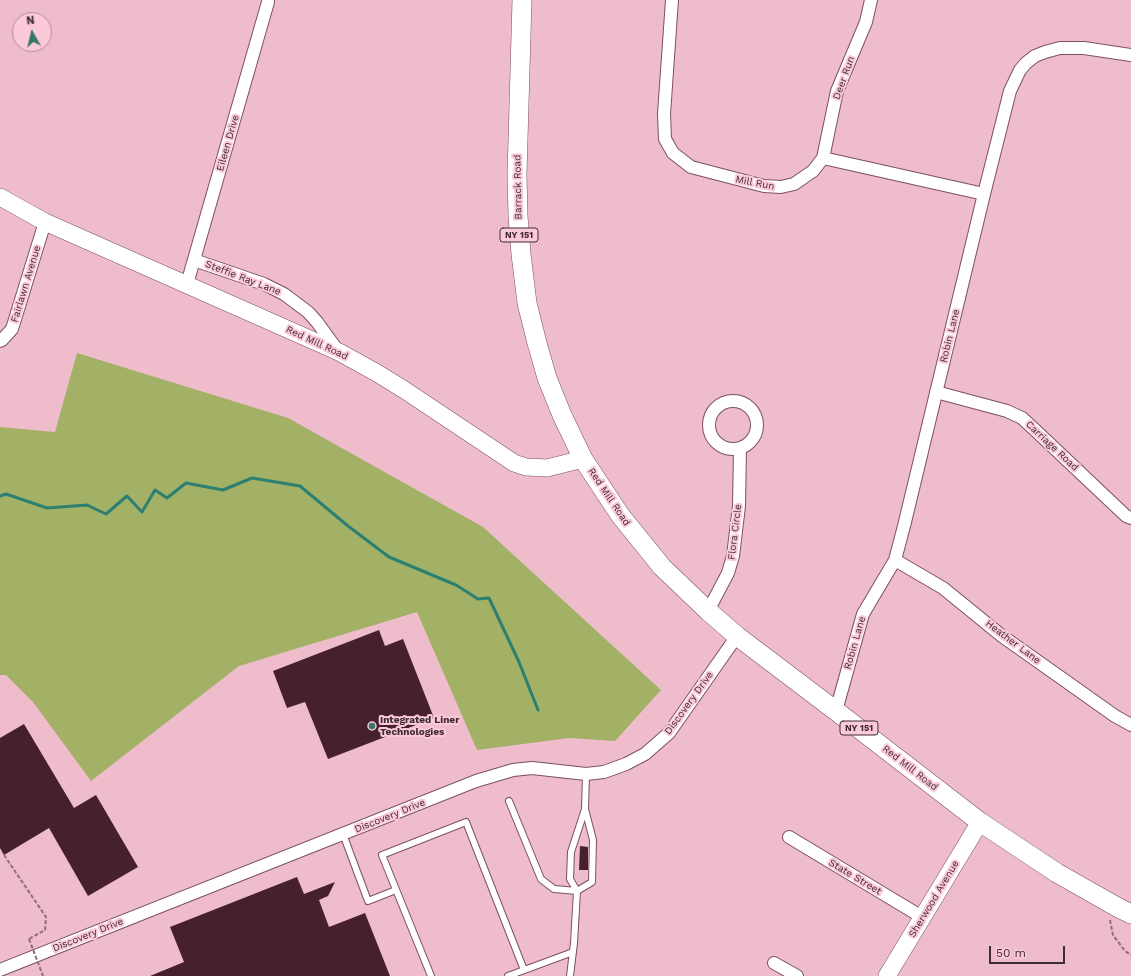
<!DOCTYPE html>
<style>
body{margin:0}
#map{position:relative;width:1131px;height:976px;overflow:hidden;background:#eebccb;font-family:"Work Sans",sans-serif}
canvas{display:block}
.north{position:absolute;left:12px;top:12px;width:40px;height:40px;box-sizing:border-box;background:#fbc9d8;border:1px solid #b08a96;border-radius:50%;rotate:352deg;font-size:11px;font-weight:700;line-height:16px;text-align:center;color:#3f2b32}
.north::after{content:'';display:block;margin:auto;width:14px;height:18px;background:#33776a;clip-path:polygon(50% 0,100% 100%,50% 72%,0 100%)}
.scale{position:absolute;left:989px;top:946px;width:76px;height:18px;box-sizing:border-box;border:2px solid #3f2b32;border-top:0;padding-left:5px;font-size:12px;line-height:14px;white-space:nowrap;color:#3f2b32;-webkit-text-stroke:3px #fbc9d8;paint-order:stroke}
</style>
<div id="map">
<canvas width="1131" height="976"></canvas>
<div class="north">N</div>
<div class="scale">50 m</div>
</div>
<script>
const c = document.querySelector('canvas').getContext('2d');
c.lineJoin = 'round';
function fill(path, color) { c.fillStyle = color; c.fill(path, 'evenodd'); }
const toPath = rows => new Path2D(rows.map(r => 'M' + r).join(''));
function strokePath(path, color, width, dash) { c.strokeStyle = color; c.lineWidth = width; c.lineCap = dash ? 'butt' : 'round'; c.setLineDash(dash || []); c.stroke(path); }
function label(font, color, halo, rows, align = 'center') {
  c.font = font + ' "Work Sans",sans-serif'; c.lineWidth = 4; c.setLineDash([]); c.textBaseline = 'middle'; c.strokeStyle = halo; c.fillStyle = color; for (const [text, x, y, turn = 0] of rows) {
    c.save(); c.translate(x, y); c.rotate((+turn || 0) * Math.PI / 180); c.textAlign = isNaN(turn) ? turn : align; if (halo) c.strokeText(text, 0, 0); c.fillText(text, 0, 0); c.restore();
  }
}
const green = toPath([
 [77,353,288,418,483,527,661,690,615,741,569,738,477,750,417,612,239,666,91,781,33,702,6,675,0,675,0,427,55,432]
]);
const stream = toPath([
 [0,496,6,494,47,508,87,505,106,514,127,496,142,512,155,490,167,498,186,483,223,490,252,478,300,486,348,526,389,557,456,585,478,599,489,598,519,662,538,710]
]);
const building = toPath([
 [379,630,385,646,403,639,434,718,328,759,305,702,287,708,273,671],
 [24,724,74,808,96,795,138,867,88,896,49,828,4,855,0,848,0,738],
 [580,846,588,847,588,870,579,870],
 [297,877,304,894,335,882,328,896,319,900,329,927,365,913,390,976,150,976,184,962,170,927]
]);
const path = toPath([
 [4,855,46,917,45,930,29,939],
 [1110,920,1113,935,1125,951,1131,955]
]);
const lane = toPath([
 [509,801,541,879,554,889,577,891],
 [343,834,368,901,396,890],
 [577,891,592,882,593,840,585,809],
 [431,976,382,855,466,822,524,970],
 [508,976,573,952],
 [570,976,574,943,577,891,570,879,571,852,585,809,586,774]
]);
const street = toPath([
 [672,0,664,114,665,139,673,153,691,167,764,186,781,187,794,184,813,171,823,158,984,194],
 [823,158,837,91,866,22,871,0],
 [194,260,264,284,284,294,308,312,317,322,338,351],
 [187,284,268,2],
 [0,341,2,340,12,329,45,222],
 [936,392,1007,411,1022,418,1035,430,1126,516,1131,518],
 '709 425a24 24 0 1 1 48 0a24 24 0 1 1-48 0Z',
 [895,560,943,588,1002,636,1115,716,1131,725],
 [708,611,728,573,733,556,739,506,740,448],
 [836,711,863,614,895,560,904,526,984,194,1010,91,1020,70,1026,63,1035,56,1045,52,1060,48,1084,48,1131,55],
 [789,837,922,917],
 [774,963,797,976],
 [0,970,476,781,513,770,532,768,586,774,604,772,626,764,645,754,669,733,737,636]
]);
const secondary = toPath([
 [0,197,45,222,339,352,377,373,403,389,514,463,526,467,547,468,583,459],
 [887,976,980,822]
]);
const primary = toPath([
 [522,0,517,175,518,216,521,254,527,303,537,343,547,378,562,415,583,459,620,515,662,567,708,611,737,636,836,711,980,822,1057,873,1117,907,1131,914]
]);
const pathBridge = toPath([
 [29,939,43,976]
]);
const markers = [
 [372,726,4,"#33776a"]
];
const shields = [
 [519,235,38],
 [859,728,38]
];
const shieldNames = [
 ["NY 151",519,235],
 ["NY 151",859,728]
];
const streetNames = [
 ["Deer Run",844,78,-70],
 ["Eileen Drive",228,143,-74],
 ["Mill Run",755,183,11],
 ["Barrack Road",518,187,-91],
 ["Steffie Ray Lane",243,278,21],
 ["Fairlawn Avenue",26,284,-73],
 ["Robin Lane",950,336,-76],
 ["Red Mill Road",317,343,25],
 ["Carriage Road",1052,446,43],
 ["Red Mill Road",609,497,56],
 ["Flora Circle",735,532,-83],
 ["Heather Lane",1013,642,37],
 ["Robin Lane",855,643,-74],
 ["Discovery Drive",689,703,-54],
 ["Red Mill Road",910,768,38],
 ["Discovery Drive",390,816,-22],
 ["State Street",855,877,31],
 ["Sherwood Avenue",934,899,-59],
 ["Discovery Drive",88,935,-22]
];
const poiNames = [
 ["Integrated Liner",380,720],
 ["Technologies",380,732]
];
fill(green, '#a2b165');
strokePath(stream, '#2d8071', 3);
fill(building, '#46202e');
strokePath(lane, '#7c515f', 8);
strokePath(street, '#7c515f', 14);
strokePath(secondary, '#7c515f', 18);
strokePath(primary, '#7c515f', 20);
strokePath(path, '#916f7a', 2, [4, 2]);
strokePath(lane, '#fff', 6);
strokePath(street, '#fff', 12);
strokePath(secondary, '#fff', 17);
strokePath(primary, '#fff', 19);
strokePath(pathBridge, '#916f7a', 2, [4, 2]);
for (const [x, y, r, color] of markers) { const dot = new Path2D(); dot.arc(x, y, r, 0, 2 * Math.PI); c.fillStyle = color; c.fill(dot); strokePath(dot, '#fbc9d8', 1.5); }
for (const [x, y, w] of shields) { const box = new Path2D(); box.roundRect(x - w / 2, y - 7, w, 14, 3); c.fillStyle = '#fbc9d8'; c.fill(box); strokePath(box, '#3f2b32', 1); }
label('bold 9px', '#3f2b32', null, shieldNames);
label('10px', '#3f2b32', '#fbc9d8', streetNames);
label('bold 10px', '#3f2b32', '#fbc9d8', poiNames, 'left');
</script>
